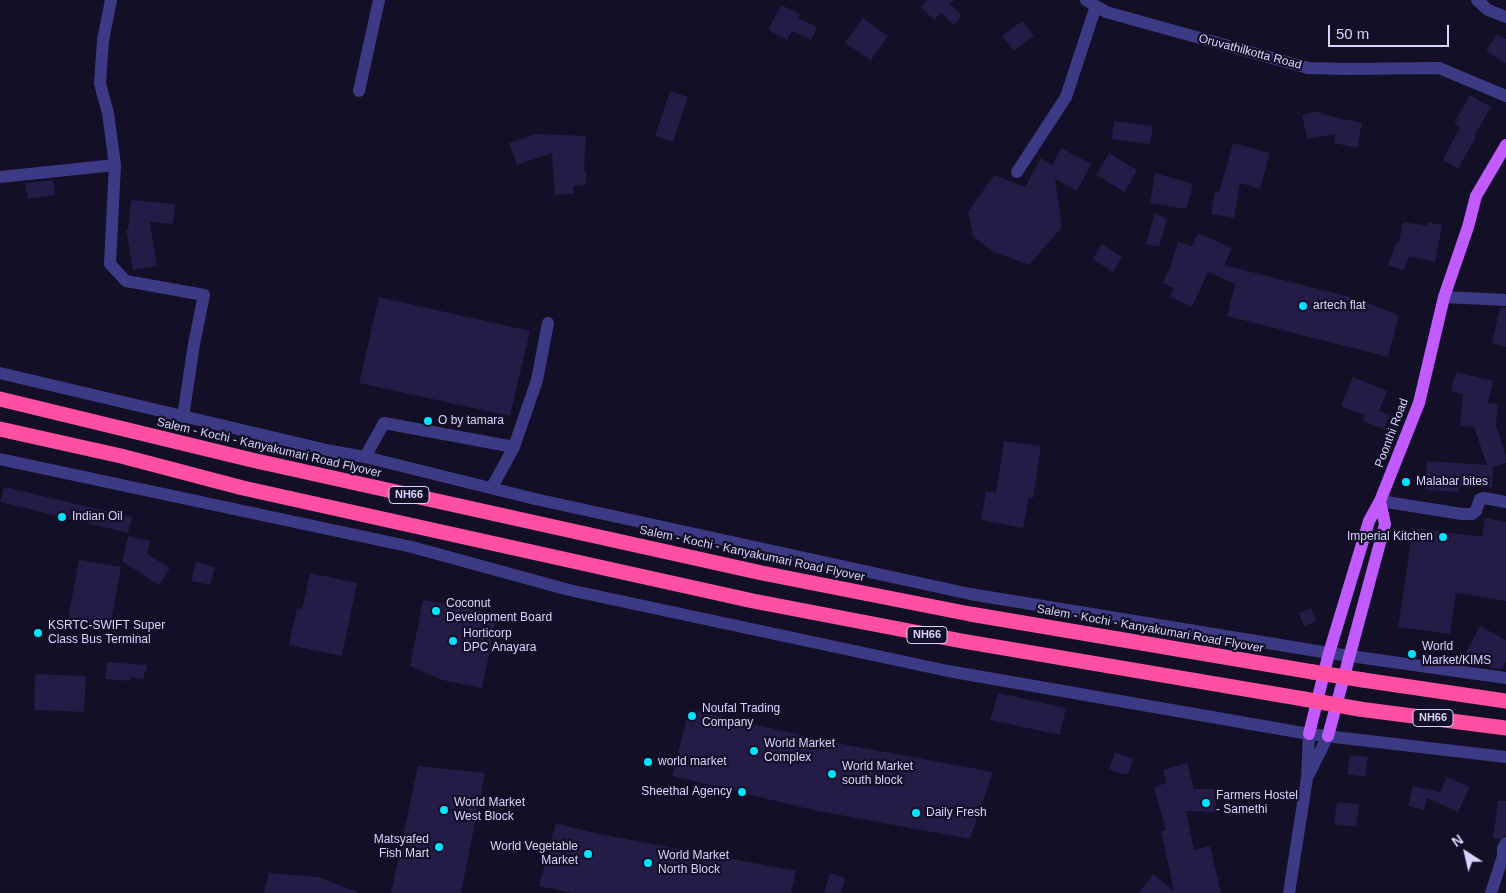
<!DOCTYPE html>
<style>
body{margin:0}
#map{position:relative;width:1506px;height:893px;overflow:hidden;background:#130f26;font-family:Helvetica,sans-serif}
canvas{display:block}
.north{position:absolute;left:1441px;top:828px;width:50px;height:50px;-webkit-text-stroke:4px #130f26;paint-order:stroke;rotate:325deg;font-size:14px;font-weight:700;line-height:20px;text-align:center;color:#d9d4ff}
.north::after{content:'';display:block;margin:auto;width:18px;height:22px;background:#d9d4ff;clip-path:polygon(50% 0,100% 100%,50% 72%,0 100%)}
.scale{position:absolute;left:1328px;top:25px;width:121px;height:22px;box-sizing:border-box;border:2px solid #d9d4ff;border-top:0;padding-left:6px;font-size:15px;line-height:18px;white-space:nowrap;color:#d9d4ff;-webkit-text-stroke:4px #130f26;paint-order:stroke}
</style>
<div id="map">
<canvas width="1506" height="893"></canvas>
<div class="north">N</div>
<div class="scale">50 m</div>
</div>
<script>
const c = document.querySelector('canvas').getContext('2d');
c.lineJoin = 'round';
function fill(path, color) { c.fillStyle = color; c.fill(path, 'evenodd'); }
const toPath = rows => new Path2D(rows.map(r => 'M' + r).join(''));
function strokePath(path, color, width, dash) { c.strokeStyle = color; c.lineWidth = width; c.lineCap = dash ? 'butt' : 'round'; c.setLineDash(dash || []); c.stroke(path); }
function label(font, color, halo, rows, align = 'center') {
  c.font = font + ' Helvetica,sans-serif'; c.lineWidth = 4.5; c.setLineDash([]); c.textBaseline = 'middle'; c.strokeStyle = halo; c.fillStyle = color; for (const [text, x, y, turn = 0] of rows) {
    c.save(); c.translate(x, y); c.rotate((+turn || 0) * Math.PI / 180); c.textAlign = isNaN(turn) ? turn : align; if (halo) c.strokeText(text, 0, 0); c.fillText(text, 0, 0); c.restore();
  }
}
const building = toPath([
 [927,0,954,0,950,4,962,16,954,25,941,13,934,20,921,7],
 [781,5,800,14,798,18,817,27,811,40,792,31,787,40,768,30],
 [863,18,888,36,871,60,845,43],
 [1022,21,1034,36,1014,51,1002,36],
 [1497,34,1506,39,1506,64,1486,51],
 [670,91,688,97,673,142,655,136],
 [1470,95,1491,107,1474,136,1476,137,1458,169,1443,160,1460,127,1454,123],
 [1320,111,1321,114,1362,123,1357,148,1334,143,1336,134,1307,139,1302,115],
 [1114,121,1153,126,1150,144,1112,139],
 [536,134,586,136,584,171,586,171,586,185,573,186,574,194,555,195,552,153,517,165,509,143],
 [1233,143,1270,153,1260,189,1240,183,1234,218,1211,214,1215,192,1219,193],
 [1061,148,1091,164,1077,191,1055,179,1062,227,1029,265,994,252,973,236,968,212,994,175,1025,187,1041,158,1052,165],
 [1109,153,1137,170,1125,192,1096,175],
 [1155,173,1193,184,1186,209,1150,203],
 [53,180,55,195,28,199,25,183],
 [131,200,175,204,173,224,150,222,157,266,133,270,126,230,128,230],
 [1155,213,1167,219,1159,247,1146,244],
 [1403,222,1427,226,1428,222,1442,225,1435,262,1409,256,1404,270,1388,265,1397,242,1399,243],
 [1198,233,1232,248,1224,265,1354,298,1398,315,1398,320,1388,357,1227,316,1235,284,1208,272,1192,307,1170,297,1174,288,1163,283,1171,265,1178,242,1192,246],
 [1102,244,1122,257,1113,272,1093,259],
 [379,297,530,331,510,416,359,383],
 [1500,308,1506,308,1506,347,1492,343],
 [1456,372,1493,381,1488,403,1498,404,1496,425,1506,456,1506,463,1493,467,1492,487,1459,487,1459,492,1425,490,1427,461,1487,465,1474,427,1460,426,1463,394,1451,391],
 [1353,377,1387,391,1379,411,1390,415,1384,429,1363,421,1365,415,1341,406],
 [1004,441,1041,446,1033,498,1029,498,1023,528,981,520,986,491,996,493],
 [4,487,132,517,128,533,0,502],
 [1485,518,1506,522,1506,601,1456,593,1450,634,1398,627,1413,528,1482,537],
 [128,536,150,541,147,554,170,568,159,585,122,561],
 [79,560,121,567,110,628,68,620],
 [196,562,215,567,210,585,191,581],
 [310,573,357,583,342,656,289,645,297,608,302,609],
 [423,600,462,607,497,615,482,688,442,680,410,666],
 [1311,608,1317,621,1304,626,1299,613],
 [1480,626,1506,640,1506,662,1502,669,1491,668,1465,654],
 [107,662,147,665,143,680,131,677,131,681,105,679],
 [35,674,86,676,84,712,34,710],
 [998,693,1066,708,1060,735,990,720],
 [689,709,826,741,993,772,970,839,813,810,672,776],
 [1115,752,1133,759,1128,774,1122,774,1109,769],
 [1350,755,1368,757,1365,777,1347,774],
 [1187,763,1194,789,1216,789,1216,812,1186,811,1194,850,1210,846,1221,893,1139,893,1153,874,1174,891,1161,831,1166,830,1154,787,1167,783,1163,770],
 [418,766,485,773,461,893,391,893],
 [1447,777,1470,787,1458,812,1427,798,1424,810,1408,806,1413,786,1440,792],
 [1498,801,1506,801,1506,835,1499,839,1493,838],
 [1337,802,1359,804,1356,827,1334,824],
 [556,823,594,833,796,871,791,893,572,893,539,886],
 [269,873,318,877,357,892,357,893,264,893],
 [830,873,845,878,841,893,824,893]
]);
const minor = toPath([
 [111,0,103,40,100,84,108,113,115,165,110,264,126,281,204,295,194,344,183,417],
 [1086,0,1106,12,1308,68,1346,69,1439,68,1506,96],
 [1477,0,1488,10,1506,17],
 [359,91,379,0],
 [1017,172,1066,97,1096,6],
 [0,177,115,165],
 [1444,297,1506,300],
 [0,373,331,451,365,457,535,499,970,594,1329,653,1506,678],
 [365,457,384,423,514,447],
 [0,459,412,547,569,590,948,671,1309,734,1506,757],
 [492,487,514,447,537,380,548,323],
 [1380,501,1462,514,1472,514,1476,511,1480,499,1484,498,1506,502],
 [1309,774,1328,736],
 [1289,893,1307,778,1309,734],
 [1491,893,1503,856,1503,848,1506,843]
]);
const major = toPath([
 [1309,734,1329,653,1369,521,1380,501,1419,403,1444,297,1468,227,1476,196,1506,145],
 [1328,736,1385,524,1380,501]
]);
const highway = toPath([
 [0,399,252,460,762,573,970,614,1313,672],
 [0,429,121,456,243,488,753,601,962,641,1304,699],
 [1363,680,1506,701],
 [1359,709,1506,728]
]);
const highwayBridge = toPath([
 [1313,672,1363,680],
 [1304,699,1359,709]
]);
const markers = [
 [1303,306,5,"#00e5ff"],
 [428,421,5,"#00e5ff"],
 [1406,482,5,"#00e5ff"],
 [62,517,5,"#00e5ff"],
 [1443,537,5,"#00e5ff"],
 [436,611,5,"#00e5ff"],
 [38,633,5,"#00e5ff"],
 [453,641,5,"#00e5ff"],
 [1412,654,5,"#00e5ff"],
 [692,716,5,"#00e5ff"],
 [754,751,5,"#00e5ff"],
 [648,762,5,"#00e5ff"],
 [832,774,5,"#00e5ff"],
 [742,792,5,"#00e5ff"],
 [1206,803,5,"#00e5ff"],
 [444,810,5,"#00e5ff"],
 [916,813,5,"#00e5ff"],
 [439,847,5,"#00e5ff"],
 [588,854,5,"#00e5ff"],
 [648,863,5,"#00e5ff"]
];
const shields = [
 [409,495,40],
 [927,635,40],
 [1433,718,40]
];
const shieldNames = [
 ["NH66",409,495],
 ["NH66",927,635],
 ["NH66",1433,718]
];
const streetNames = [
 ["Oruvathilkotta Road",1250,52,15],
 ["Poonthi Road",1392,433,-69],
 ["Salem - Kochi - Kanyakumari Road Flyover",269,448,13],
 ["Salem - Kochi - Kanyakumari Road Flyover",752,554,12],
 ["Salem - Kochi - Kanyakumari Road Flyover",1150,629,10]
];
const poiNames = [
 ["artech flat",1313,306],
 ["O by tamara",438,421],
 ["Malabar bites",1416,482],
 ["Indian Oil",72,517],
 ["Imperial Kitchen",1433,537,"right"],
 ["Coconut",446,604],
 ["Development Board",446,618],
 ["KSRTC-SWIFT Super",48,626],
 ["Class Bus Terminal",48,640],
 ["Horticorp",463,634],
 ["DPC Anayara",463,648],
 ["World",1422,647],
 ["Market/KIMS",1422,661],
 ["Noufal Trading",702,709],
 ["Company",702,723],
 ["World Market",764,744],
 ["Complex",764,758],
 ["world market",658,762],
 ["World Market",842,767],
 ["south block",842,781],
 ["Sheethal Agency",732,792,"right"],
 ["Farmers Hostel",1216,796],
 ["- Samethi",1216,810],
 ["World Market",454,803],
 ["West Block",454,817],
 ["Daily Fresh",926,813],
 ["Matsyafed",429,840,"right"],
 ["Fish Mart",429,854,"right"],
 ["World Vegetable",578,847,"right"],
 ["Market",578,861,"right"],
 ["World Market",658,856],
 ["North Block",658,870]
];
fill(building, '#241b47');
strokePath(minor, '#3d3a85', 12);
strokePath(major, '#c25bff', 12);
strokePath(highway, '#ff4fa3', 15);
strokePath(highwayBridge, '#ff4fa3', 15);
for (const [x, y, r, color] of markers) { const dot = new Path2D(); dot.arc(x, y, r, 0, 2 * Math.PI); c.fillStyle = color; c.fill(dot); strokePath(dot, '#130f26', 2); }
for (const [x, y, w] of shields) { const box = new Path2D(); box.roundRect(x - w / 2, y - 8.5, w, 17, 4); c.fillStyle = '#130f26'; c.fill(box); strokePath(box, '#d9d4ff', 1); }
label('bold 11px', '#d9d4ff', null, shieldNames);
label('12px', '#d9d4ff', '#130f26', streetNames);
label('12px', '#d9d4ff', '#130f26', poiNames, 'left');
</script>
